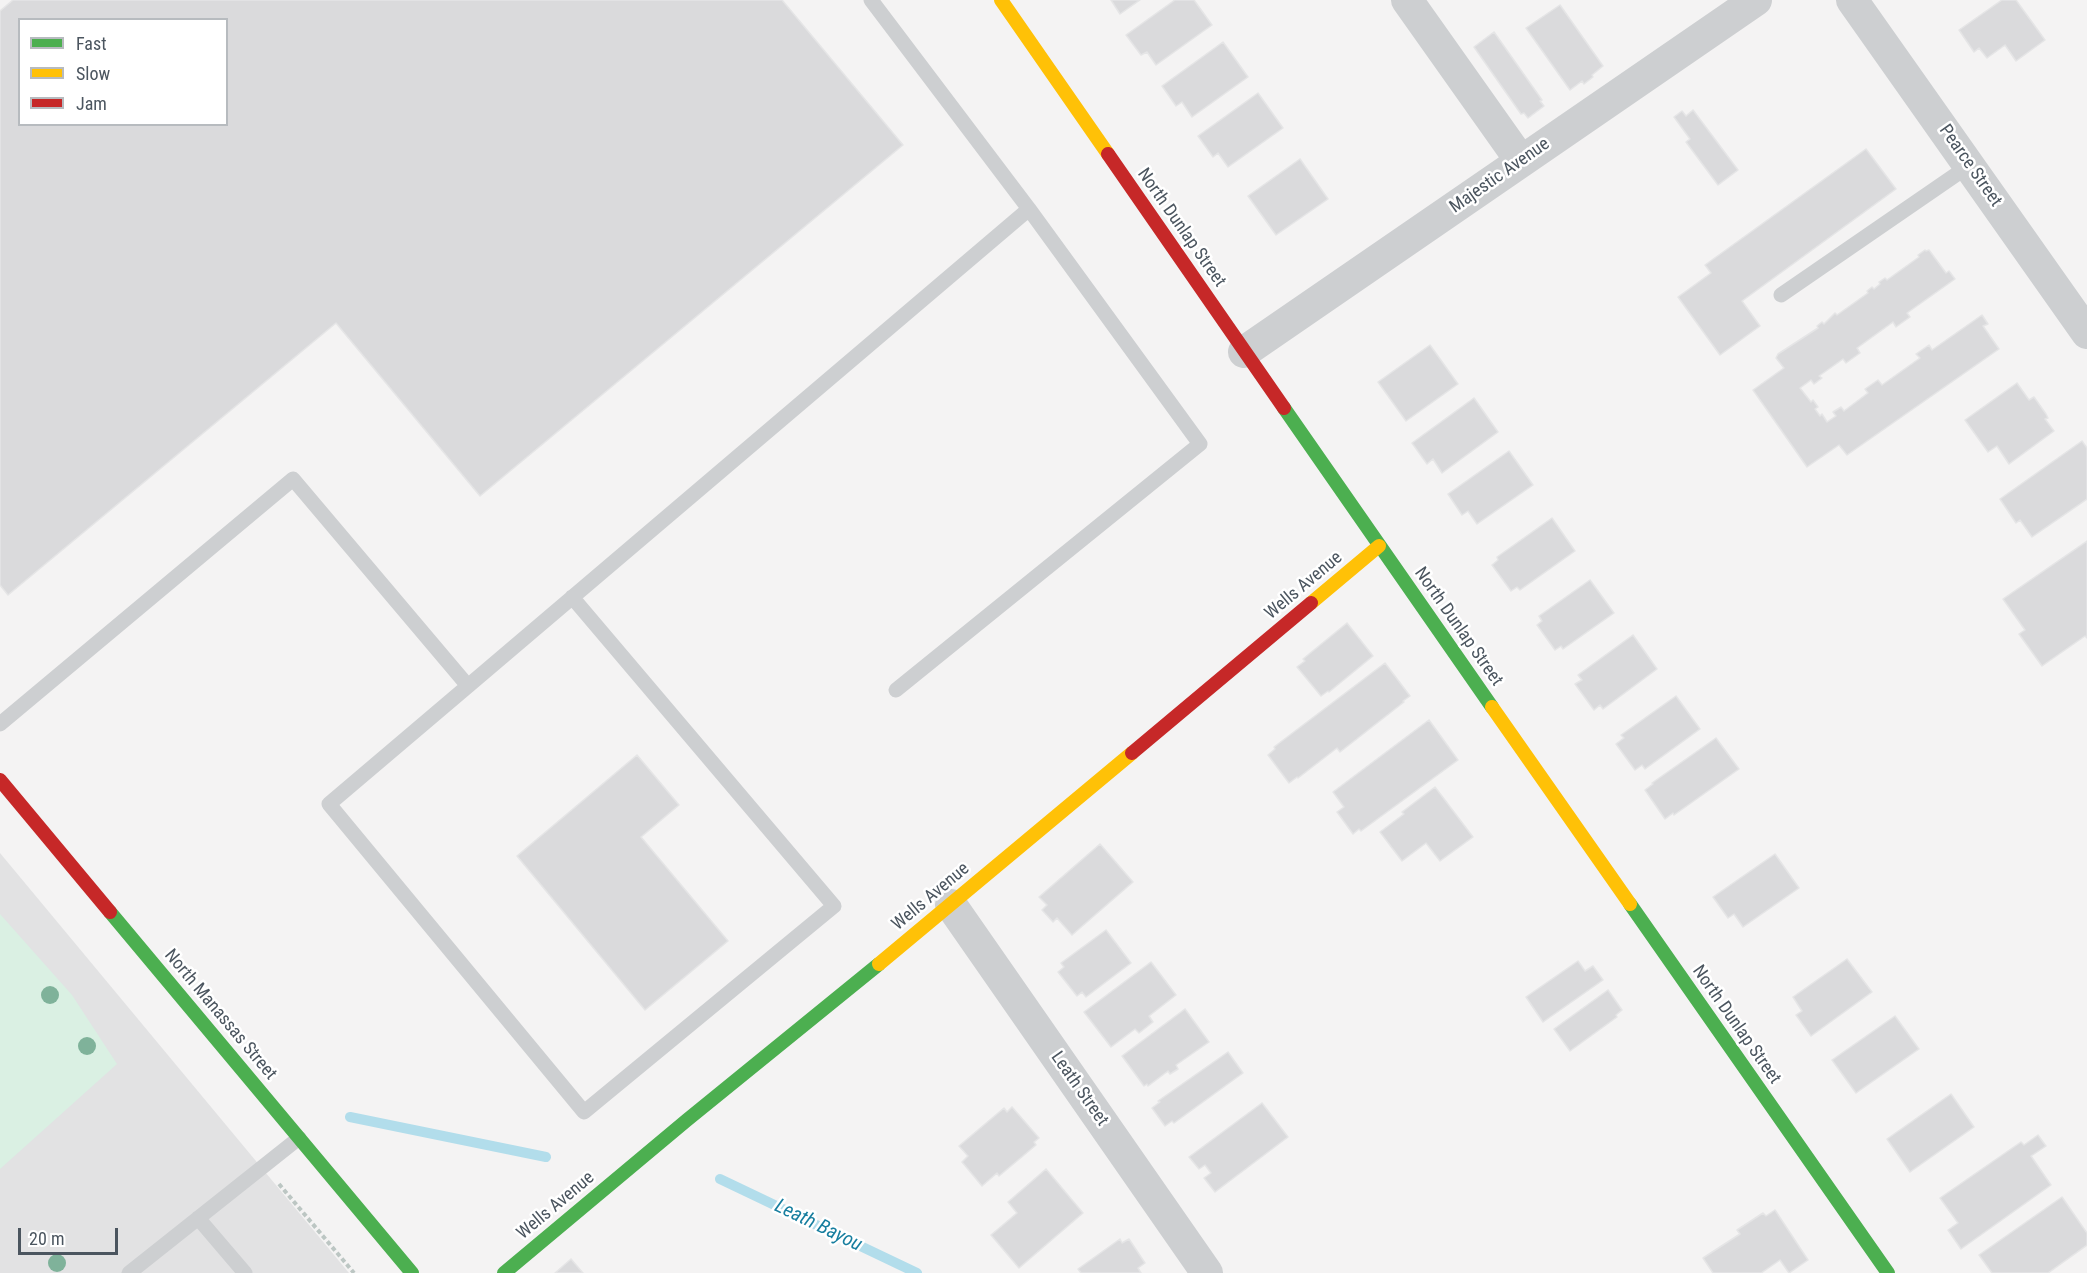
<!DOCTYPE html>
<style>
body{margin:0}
#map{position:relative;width:2087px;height:1273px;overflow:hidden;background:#f4f3f3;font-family:"Roboto Condensed",sans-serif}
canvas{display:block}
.legend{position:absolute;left:18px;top:18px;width:210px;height:108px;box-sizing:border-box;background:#fff;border:2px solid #b7bbbf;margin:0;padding:8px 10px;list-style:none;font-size:18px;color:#4b555f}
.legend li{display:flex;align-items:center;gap:12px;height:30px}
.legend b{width:30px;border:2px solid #b7bbbf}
.scale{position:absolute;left:18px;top:1228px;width:100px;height:27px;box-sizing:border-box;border:3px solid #4b555f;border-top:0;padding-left:8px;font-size:18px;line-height:21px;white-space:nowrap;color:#4b555f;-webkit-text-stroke:4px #fff;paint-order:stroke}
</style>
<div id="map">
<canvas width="2087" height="1273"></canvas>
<ul class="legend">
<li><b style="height:8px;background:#4caf50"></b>Fast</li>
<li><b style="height:8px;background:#ffc107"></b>Slow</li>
<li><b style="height:8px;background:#c62828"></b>Jam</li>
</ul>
<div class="scale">20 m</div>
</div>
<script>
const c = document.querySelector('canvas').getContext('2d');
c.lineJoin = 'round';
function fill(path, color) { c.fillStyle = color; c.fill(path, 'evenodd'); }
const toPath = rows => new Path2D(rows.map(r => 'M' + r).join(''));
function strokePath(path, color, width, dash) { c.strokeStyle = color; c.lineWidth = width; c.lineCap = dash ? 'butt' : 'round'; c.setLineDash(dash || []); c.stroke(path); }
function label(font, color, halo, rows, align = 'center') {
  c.font = font + ' "Roboto Condensed",sans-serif'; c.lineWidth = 5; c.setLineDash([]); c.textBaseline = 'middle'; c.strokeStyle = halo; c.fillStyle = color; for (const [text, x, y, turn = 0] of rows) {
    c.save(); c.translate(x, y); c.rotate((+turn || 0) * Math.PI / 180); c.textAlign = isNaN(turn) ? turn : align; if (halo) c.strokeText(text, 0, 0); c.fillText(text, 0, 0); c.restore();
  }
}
const education = toPath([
 [0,853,349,1273,0,1273]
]);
const green = toPath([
 [0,914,72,995,117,1064,0,1169]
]);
const stream = toPath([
 [350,1117,546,1157],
 [720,1179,917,1273]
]);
const building = toPath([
 [13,0,782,0,903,145,480,496,336,323,8,595,0,585,0,11,13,0],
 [20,20,226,20,226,124,20,124,20,20],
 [1111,0,1140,0,1120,14,1111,0],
 [1175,0,1194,0,1212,25,1156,65,1147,52,1141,55,1126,35,1175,0],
 [2002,0,2016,0,2045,40,2016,61,2005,45,1987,58,1979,48,1974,52,1959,30,2002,0],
 [1560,5,1603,66,1592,75,1593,77,1584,84,1582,81,1570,90,1526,28,1560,5],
 [1494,32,1542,100,1540,101,1544,106,1528,118,1524,113,1521,114,1474,47,1494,32],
 [1223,42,1248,77,1192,117,1182,102,1176,106,1162,86,1223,42],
 [1258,93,1283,128,1228,167,1218,153,1213,157,1198,136,1258,93],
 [1693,110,1738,170,1718,185,1686,142,1690,139,1674,117,1682,111,1686,116,1693,110],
 [1866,149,1896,189,1742,301,1760,326,1720,355,1678,297,1711,273,1705,265,1866,149],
 [1300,159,1328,199,1276,235,1248,196,1300,159],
 [1925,250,1926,251,1929,250,1946,273,1949,271,1955,279,1907,313,1910,317,1896,327,1893,322,1857,348,1860,353,1846,363,1843,359,1819,376,1822,378,1814,384,1811,380,1800,388,1811,402,1813,400,1818,407,1815,409,1820,416,1822,414,1827,422,1836,416,1833,412,1841,407,1844,411,1868,393,1865,389,1878,380,1882,385,1920,358,1916,354,1929,345,1932,350,1982,315,1988,324,1983,326,1999,349,1847,455,1839,445,1807,467,1753,390,1784,368,1776,358,1778,354,1818,328,1817,326,1822,322,1824,324,1835,313,1837,315,1868,293,1867,291,1872,287,1874,289,1880,284,1879,282,1885,278,1887,280,1919,257,1918,255,1925,250],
 [1430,345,1458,384,1406,421,1378,382,1430,345],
 [2017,383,2029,400,2034,397,2046,414,2048,418,2045,419,2054,431,2009,464,1997,446,1988,452,1965,420,2017,383],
 [1474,398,1498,432,1442,473,1433,459,1427,464,1412,443,1474,398],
 [2082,441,2087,448,2087,499,2032,537,2020,520,2016,523,2000,499,2082,441],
 [1509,451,1533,485,1477,524,1468,511,1462,515,1448,494,1509,451],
 [1552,518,1575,551,1520,590,1517,587,1511,591,1492,565,1498,560,1497,557,1552,518],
 [2087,541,2087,638,2085,636,2042,666,2019,634,2025,630,2003,599,2087,541],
 [1590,580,1614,613,1563,649,1561,646,1555,650,1537,625,1542,621,1539,616,1590,580],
 [1347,623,1373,656,1329,692,1328,691,1321,696,1297,667,1305,661,1303,659,1347,623],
 [1633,635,1657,669,1603,709,1600,705,1594,710,1575,684,1582,680,1578,675,1633,635],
 [1385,663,1410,696,1403,701,1404,702,1340,752,1337,748,1298,778,1297,777,1289,783,1268,755,1275,749,1274,747,1385,663],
 [1676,696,1700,729,1645,769,1642,765,1635,770,1616,744,1624,738,1621,735,1676,696],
 [1429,720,1458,760,1361,831,1359,829,1353,834,1337,812,1344,807,1333,792,1429,720],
 [1716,738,1739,769,1674,815,1673,813,1665,819,1645,790,1653,784,1652,783,1716,738],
 [637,755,679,805,641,837,728,941,645,1010,517,856,637,755],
 [1435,787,1473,837,1440,861,1426,843,1402,861,1380,832,1404,814,1402,812,1435,787],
 [1100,844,1133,882,1072,935,1057,918,1053,922,1042,910,1047,905,1039,897,1100,844],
 [1775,854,1799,888,1743,927,1734,914,1728,918,1713,897,1775,854],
 [1106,930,1131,963,1086,997,1082,992,1077,996,1058,972,1064,967,1061,963,1106,930],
 [1847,959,1872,992,1811,1036,1796,1015,1802,1011,1793,997,1847,959],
 [1578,961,1585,971,1593,966,1603,980,1543,1022,1526,997,1578,961],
 [1151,962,1176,995,1149,1016,1153,1022,1139,1033,1135,1029,1111,1047,1084,1012,1151,962],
 [1608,990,1622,1010,1616,1015,1617,1017,1570,1051,1554,1029,1608,990],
 [1185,1009,1209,1042,1176,1065,1178,1069,1170,1074,1168,1071,1148,1086,1147,1084,1144,1086,1122,1056,1185,1009],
 [1895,1016,1919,1049,1856,1093,1832,1060,1895,1016],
 [1228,1052,1243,1073,1174,1123,1172,1121,1165,1126,1152,1108,1160,1102,1158,1101,1228,1052],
 [1951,1094,1974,1127,1910,1172,1887,1139,1951,1094],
 [1262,1103,1288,1137,1215,1192,1204,1178,1211,1173,1205,1165,1199,1169,1189,1157,1262,1103],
 [1012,1107,1039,1138,1034,1142,1036,1145,999,1176,997,1173,982,1186,962,1162,968,1156,959,1146,1004,1108,1007,1112,1012,1107],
 [2038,1135,2046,1146,2031,1156,2051,1185,1961,1249,1948,1230,1958,1223,1940,1198,2021,1142,2024,1145,2038,1135],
 [1046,1169,1083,1213,1019,1268,991,1235,1017,1213,1008,1202,1046,1169],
 [2062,1197,2087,1233,2087,1245,2048,1273,1992,1273,1979,1255,2062,1197],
 [1775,1210,1808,1260,1789,1273,1780,1260,1761,1273,1713,1273,1703,1258,1740,1234,1737,1230,1763,1213,1766,1216,1775,1210],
 [1120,1239,1122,1243,1129,1239,1145,1263,1138,1268,1141,1273,1081,1273,1078,1269,1120,1239],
 [571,1259,583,1273,555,1273,571,1259]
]);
const path = toPath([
 [279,1184,354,1273]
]);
const lane = toPath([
 [1781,295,1970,165],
 [468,686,329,804,584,1112,834,906,572,597],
 [896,690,1200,444,1029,209],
 [0,724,293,479,468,686,1029,209,871,0],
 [198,1218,245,1273],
 [129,1273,299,1138]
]);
const street = toPath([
 [1407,0,1521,161],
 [1852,0,2087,333],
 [1244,352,1756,0],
 [951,905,1207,1273]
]);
const fast = toPath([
 [1284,408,1492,707],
 [1630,904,1888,1273],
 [110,912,412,1273],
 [504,1273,687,1120,879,964]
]);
const slow = toPath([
 [1001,0,1108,154],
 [1311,603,1379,546],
 [1492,707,1630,904],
 [879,964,1132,753]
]);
const jam = toPath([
 [1108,154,1284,408],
 [1132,753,1311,603],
 [0,780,110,912]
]);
const trees = [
 [50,995],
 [87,1046],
 [57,1263]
];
const streetNames = [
 ["Pearce Street",1970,166,55],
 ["Majestic Avenue",1500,176,-35],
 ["North Dunlap Street",1181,228,55],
 ["Wells Avenue",1304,586,-40],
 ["North Dunlap Street",1458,627,55],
 ["Wells Avenue",931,897,-40],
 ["North Manassas Street",220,1015,50],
 ["North Dunlap Street",1736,1025,55],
 ["Leath Street",1079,1089,55],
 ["Wells Avenue",556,1206,-40]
];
const waterNames = [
 ["Leath Bayou",818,1226,26]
];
fill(education, '#e2e2e3');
fill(green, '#daf0e3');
strokePath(stream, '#b2ddeb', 10);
fill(building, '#dadadc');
strokePath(building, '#e5e5e6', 1.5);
strokePath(path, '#bcc6c3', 4, [4.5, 3]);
strokePath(lane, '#cdcfd1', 15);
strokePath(street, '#cdcfd1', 32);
strokePath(fast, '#4caf50', 14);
strokePath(slow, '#ffc107', 14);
strokePath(jam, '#c62828', 14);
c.fillStyle = '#7fb29a';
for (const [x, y] of trees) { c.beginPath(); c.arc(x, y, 9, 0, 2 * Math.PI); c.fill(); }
label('18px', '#4b555f', '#fff', streetNames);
label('italic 20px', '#177e9f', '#fff', waterNames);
</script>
